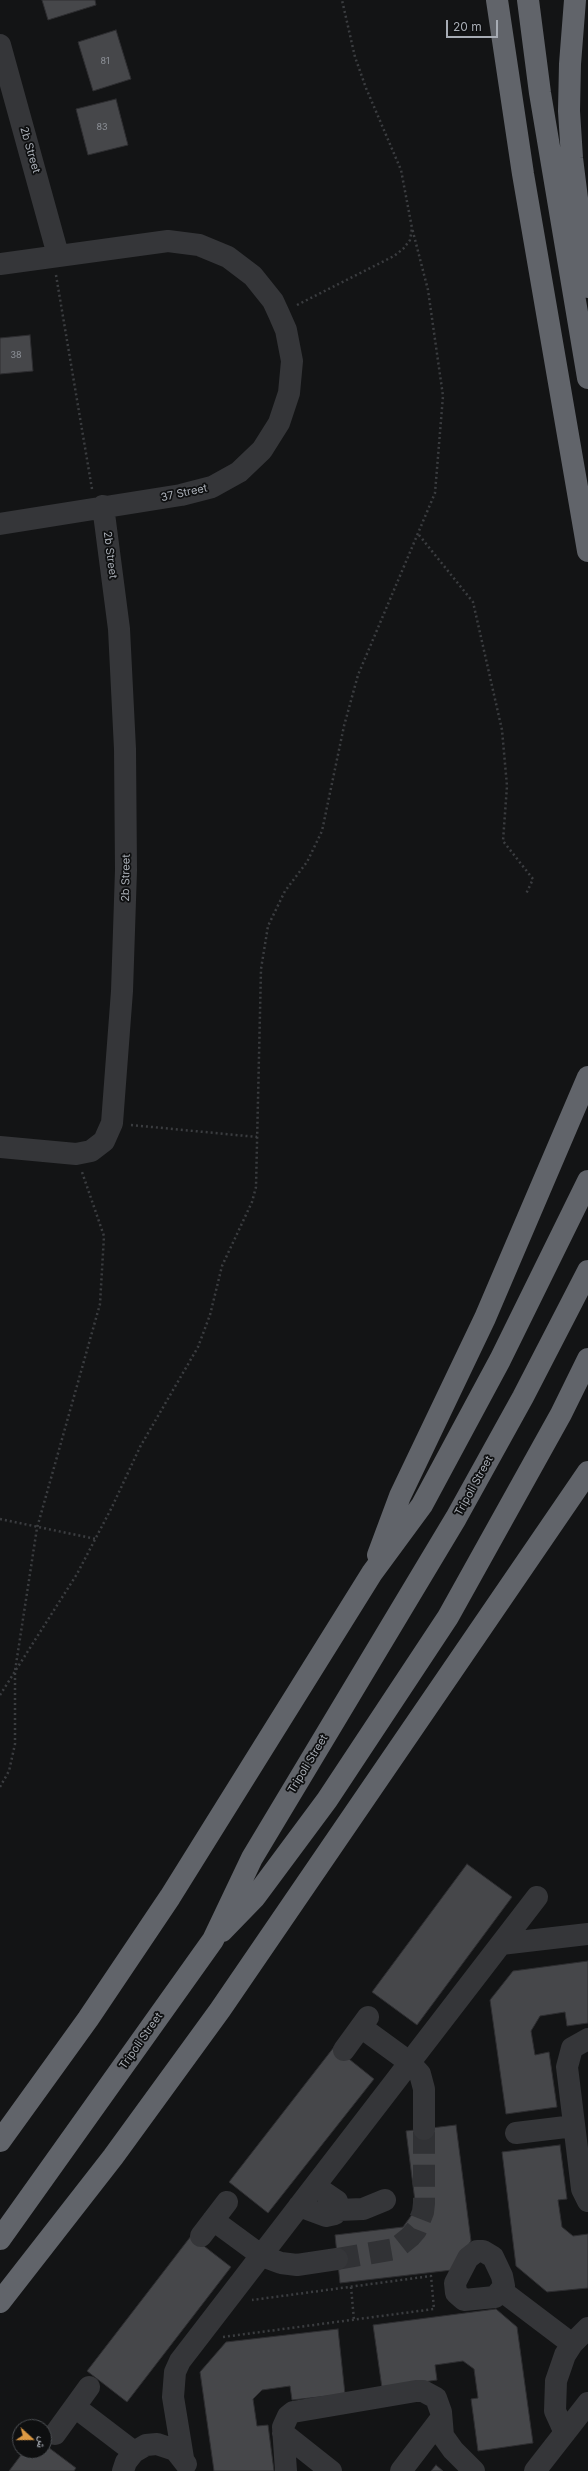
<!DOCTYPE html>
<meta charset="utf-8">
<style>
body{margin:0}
#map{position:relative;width:588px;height:2471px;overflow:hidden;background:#131415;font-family:Inter,"Noto Naskh Arabic",sans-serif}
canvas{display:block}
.north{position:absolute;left:12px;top:2419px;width:40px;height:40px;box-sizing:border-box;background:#0e0f10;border:1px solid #4b4e52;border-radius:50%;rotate:111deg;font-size:11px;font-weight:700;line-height:16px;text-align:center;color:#a7acb4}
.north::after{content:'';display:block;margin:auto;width:14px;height:18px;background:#dc9944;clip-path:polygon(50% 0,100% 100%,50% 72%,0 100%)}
.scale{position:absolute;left:446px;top:20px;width:52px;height:18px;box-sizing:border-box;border:2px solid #a7acb4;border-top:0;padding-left:5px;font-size:12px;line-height:14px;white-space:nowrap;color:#a7acb4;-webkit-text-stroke:3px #0e0f10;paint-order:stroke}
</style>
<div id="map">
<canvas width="588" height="2471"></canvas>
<div class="north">ش</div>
<div class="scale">20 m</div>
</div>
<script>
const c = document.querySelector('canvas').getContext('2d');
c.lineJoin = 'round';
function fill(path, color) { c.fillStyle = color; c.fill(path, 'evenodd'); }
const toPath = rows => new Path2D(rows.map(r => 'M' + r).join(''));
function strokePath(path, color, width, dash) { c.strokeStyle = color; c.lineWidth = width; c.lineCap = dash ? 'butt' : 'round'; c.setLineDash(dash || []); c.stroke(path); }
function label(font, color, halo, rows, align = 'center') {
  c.font = font + ' Inter,sans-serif'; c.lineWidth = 3.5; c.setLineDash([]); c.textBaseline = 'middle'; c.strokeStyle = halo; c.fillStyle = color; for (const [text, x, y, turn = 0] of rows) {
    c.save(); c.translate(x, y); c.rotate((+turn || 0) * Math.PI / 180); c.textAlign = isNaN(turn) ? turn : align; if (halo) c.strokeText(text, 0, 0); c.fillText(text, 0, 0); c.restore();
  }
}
const building = toPath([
 [42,0,95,0,96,5,48,20,42,0],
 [116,30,131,79,93,91,78,42,116,30],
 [116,99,128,145,88,155,76,109,116,99],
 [30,335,33,371,0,374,0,338,30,335],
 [467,1864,512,1897,417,2025,372,1992,467,1864],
 [588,1961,588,2023,567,2026,565,2012,540,2016,531,2031,535,2055,549,2052,557,2107,506,2114,490,2000,513,1971,588,1961],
 [334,2047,374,2079,268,2213,229,2182,334,2047],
 [456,2125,471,2241,452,2270,340,2283,335,2235,403,2227,416,2209,406,2131,456,2125],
 [560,2145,567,2199,558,2200,562,2227,573,2236,588,2234,588,2288,547,2292,516,2266,502,2152,560,2145],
 [191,2236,231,2267,127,2402,87,2371,191,2236],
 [496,2309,517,2327,533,2443,478,2451,471,2399,478,2398,474,2369,463,2361,435,2365,437,2380,382,2388,373,2325,496,2309],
 [338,2329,345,2394,292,2400,290,2386,262,2390,253,2399,257,2426,268,2425,274,2471,214,2471,200,2372,226,2342,338,2329],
 [44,2444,76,2468,74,2471,9,2471,24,2451,44,2451,44,2444],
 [436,2465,443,2471,431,2471,436,2465]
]);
const minorTunnel = toPath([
 [337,2259,395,2249,410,2237,416,2230,423,2212,424,2203,424,2129]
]);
const path = toPath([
 [56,275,92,489],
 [297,305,394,256,403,249,410,240,412,228,401,170,366,88,355,57,342,0],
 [419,535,473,602,502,730,507,786,503,841,533,879,526,894],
 [131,1125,257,1137],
 [0,1519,96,1539],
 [0,1695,77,1574,112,1507,140,1447,198,1347,210,1315,222,1266,252,1202,256,1187,261,969,268,926,285,891,307,862,322,831,344,726,358,675,435,493,443,396,428,290,412,228],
 [0,1787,9,1771,15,1744,15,1671,37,1528,100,1304,104,1236,82,1172],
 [351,2287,354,2320],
 [223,2337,434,2309,431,2276,252,2300]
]);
const minor = toPath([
 [0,45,58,255],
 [0,264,168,241,199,245,228,257,253,276,273,301,279,314,286,330,292,361,289,393,279,423,262,450,239,472,212,487,181,495,0,524],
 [0,1147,76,1154,91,1151,104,1141,112,1123,122,991,126,870,125,749,119,629,103,506],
 [501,1944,588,1934],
 [361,2027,409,2062,420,2074,424,2089,424,2129],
 [588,2039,572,2048,567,2067,582,2189,588,2201],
 [344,2050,368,2017],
 [516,2133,574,2126],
 [299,2206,326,2216,335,2214,338,2210,337,2201,315,2186],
 [338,2210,363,2209,385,2200],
 [213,2220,262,2256,281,2263,297,2265,337,2259],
 [201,2236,227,2202],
 [477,2251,483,2251,493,2257,502,2276,504,2286,495,2297,464,2300,456,2293,455,2283,468,2258,477,2251],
 [502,2291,572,2344],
 [75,2407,134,2452],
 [283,2433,331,2471],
 [565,2433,555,2411,556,2381,565,2355,572,2344,588,2328],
 [55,2434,89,2387],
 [183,2458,173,2397,175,2372,180,2361,537,1897],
 [123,2471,126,2462,134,2452,146,2445,157,2444,175,2450,186,2464],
 [286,2471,283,2427,288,2416,293,2412,416,2391,423,2391,436,2398,441,2412,443,2436,453,2450,474,2471],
 [401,2471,440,2420],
 [535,2471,588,2403]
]);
const highway = toPath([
 [497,0,523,174,588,551],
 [528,0,540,93,588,378],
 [575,0,570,64,569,111,572,158,588,287],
 [378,1555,400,1496,485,1318,588,1077],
 [222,1931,255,1897,327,1800,448,1617,561,1414,588,1359],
 [0,2141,88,2019,170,1897,372,1573,422,1505,500,1360,588,1181],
 [0,2239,213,1940,252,1858,456,1518,523,1397,588,1271],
 [0,2302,113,2157,220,2010,588,1472]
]);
const numberNames = [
 ["81",105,61],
 ["83",102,127],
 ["38",16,355]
];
const streetNames = [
 ["2b Street",30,150,74],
 ["37 Street",184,493,-12],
 ["2b Street",110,555,83],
 ["2b Street",126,878,-89],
 ["Tripoli Street",474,1486,-61],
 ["Tripoli Street",308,1764,-59],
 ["Tripoli Street",141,2041,-55]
];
fill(building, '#46474a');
strokePath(building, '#2e2e31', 1);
strokePath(minorTunnel, '#313235', 22, [22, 11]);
strokePath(path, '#3b3d40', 2.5, [2, 3]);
strokePath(minor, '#353639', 22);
strokePath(highway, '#61646a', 22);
label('9px', '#8f939a', null, numberNames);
label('11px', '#a7acb4', '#0e0f10', streetNames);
</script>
